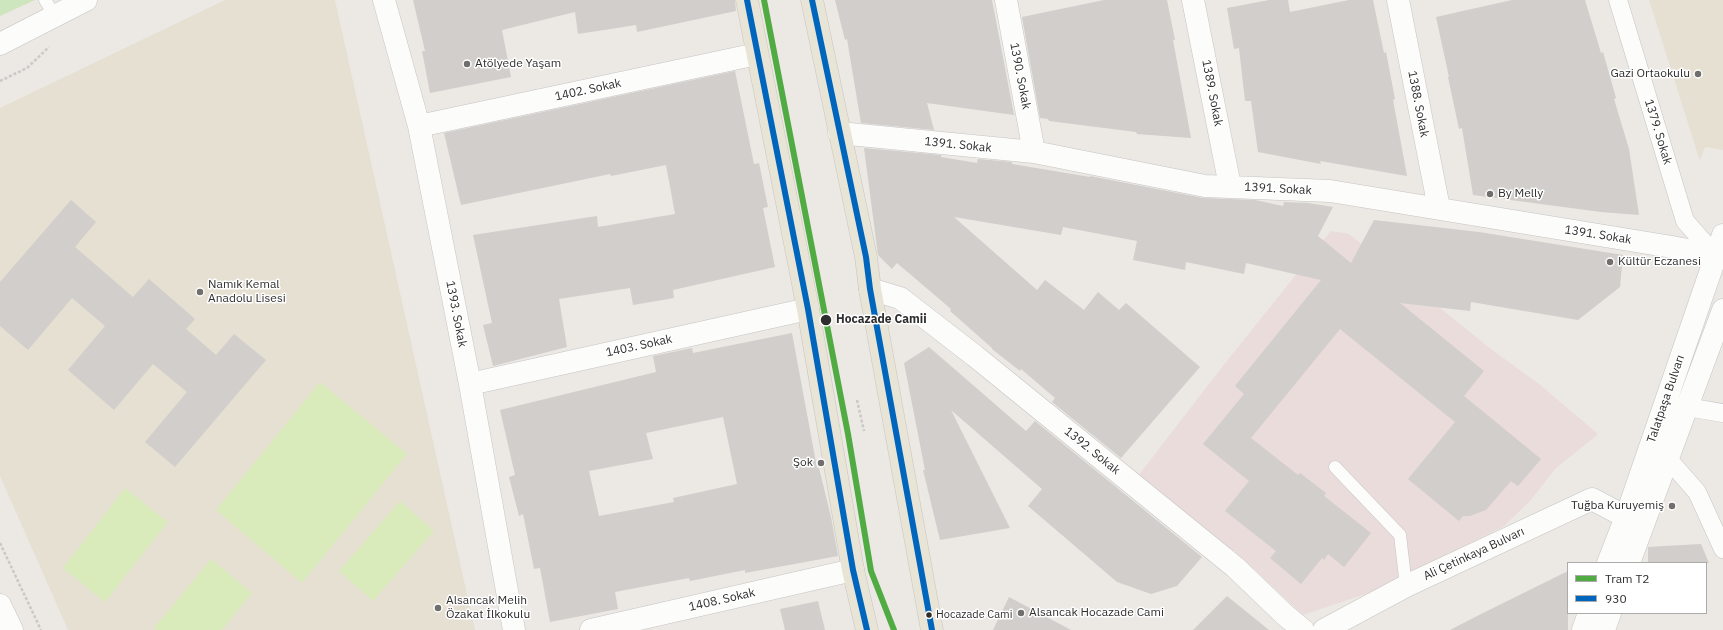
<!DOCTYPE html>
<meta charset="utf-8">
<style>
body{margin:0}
#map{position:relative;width:1723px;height:630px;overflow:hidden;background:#ece8e4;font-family:"IBM Plex Sans",sans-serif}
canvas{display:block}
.legend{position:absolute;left:1567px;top:562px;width:140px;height:52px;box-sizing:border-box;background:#fff;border:1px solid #ababab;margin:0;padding:5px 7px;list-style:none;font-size:12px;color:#2e2e2e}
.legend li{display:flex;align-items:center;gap:8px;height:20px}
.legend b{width:20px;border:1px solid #ababab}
</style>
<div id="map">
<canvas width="1723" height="630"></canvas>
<ul class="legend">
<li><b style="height:5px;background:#50ab43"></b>Tram T2</li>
<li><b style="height:5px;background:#0065bd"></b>930</li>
</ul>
</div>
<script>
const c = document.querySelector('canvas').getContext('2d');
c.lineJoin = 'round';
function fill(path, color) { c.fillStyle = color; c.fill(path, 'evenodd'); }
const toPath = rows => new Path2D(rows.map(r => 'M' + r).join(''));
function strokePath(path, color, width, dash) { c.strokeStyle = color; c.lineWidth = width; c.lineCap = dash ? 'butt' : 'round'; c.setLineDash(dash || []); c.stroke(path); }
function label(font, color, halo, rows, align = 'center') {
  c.font = font + ' "IBM Plex Sans",sans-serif'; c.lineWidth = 3; c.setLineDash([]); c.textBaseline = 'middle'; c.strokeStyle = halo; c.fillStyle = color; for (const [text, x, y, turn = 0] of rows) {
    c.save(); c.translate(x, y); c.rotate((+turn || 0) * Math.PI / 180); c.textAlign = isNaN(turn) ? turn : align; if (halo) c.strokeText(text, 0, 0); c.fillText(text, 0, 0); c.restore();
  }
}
const education = toPath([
 [225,0,335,0,475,630,68,630,0,476,0,108],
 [1649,0,1723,0,1723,150,1705,147,1700,161]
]);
const medical = toPath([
 [1331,231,1349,234,1492,350,1539,384,1598,434,1555,469,1530,501,1504,526,1377,590,1303,615,1236,552,1135,480,1219,371]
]);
const green = toPath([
 [0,0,35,0,0,16]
]);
const pitch = toPath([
 [320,382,407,454,302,583,216,510],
 [125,488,168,522,105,602,63,568],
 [400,501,434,531,373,601,339,571],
 [211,559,252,593,222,630,156,630,154,628]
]);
const building = toPath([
 [413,0,735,0,736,11,637,32,636,25,578,34,575,12,502,30,511,77,430,93,422,51,425,51],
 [835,0,992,0,1014,115,927,103,934,130,861,123,847,39,845,40],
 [1104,0,1167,0,1175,40,1173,40,1191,138,1137,134,1136,132,1049,121,1048,119,1040,118,1022,17],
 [1269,0,1288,0,1290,12,1349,0,1373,0,1384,53,1386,52,1395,99,1393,100,1407,176,1320,161,1321,164,1258,152,1251,101,1245,101,1239,48,1234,49,1227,8],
 [1512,0,1585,0,1601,53,1603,52,1616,98,1614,99,1629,149,1639,215,1601,212,1473,195,1462,128,1459,129,1448,77,1449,77,1436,17],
 [735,71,754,164,759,163,768,207,763,208,775,267,673,290,674,298,633,305,630,288,559,299,567,347,493,366,483,325,492,323,473,235,597,216,598,227,675,214,666,165,611,176,610,174,461,205,444,133],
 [864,148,941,155,941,157,977,163,978,159,1012,162,1012,164,1090,177,1090,176,1203,198,1255,200,1283,206,1284,202,1308,203,1333,207,1318,236,1351,263,1374,220,1479,232,1623,255,1620,287,1578,320,1471,302,1470,311,1400,303,1484,371,1464,396,1541,459,1518,486,1511,481,1486,510,1470,516,1463,516,1459,521,1408,479,1455,422,1340,329,1251,438,1298,475,1300,473,1326,493,1324,496,1371,533,1344,567,1328,554,1324,560,1322,558,1301,584,1270,558,1276,551,1225,511,1249,481,1203,444,1244,394,1235,386,1321,280,1246,263,1244,274,1186,262,1185,270,1133,260,1137,241,1063,227,1061,235,954,217,1037,290,1045,280,1084,310,1098,292,1119,310,1126,303,1200,367,1121,458,1052,402,1055,398,1021,369,1020,371,992,349,992,348,950,311,951,309,897,263,892,269,878,255],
 [71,200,96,222,75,247,133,297,149,279,195,319,186,329,216,355,234,334,266,360,175,467,145,442,187,392,153,364,114,410,68,370,105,326,72,298,28,350,0,326,0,282],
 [792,333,817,468,819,468,831,517,838,556,745,573,745,570,690,581,689,578,615,592,618,609,550,622,540,568,534,569,523,514,519,516,509,477,515,475,500,410,656,372,653,356,692,348,693,353],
 [723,417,737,484,673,498,674,502,599,516,589,471,653,459,646,433],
 [929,347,1026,431,1035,421,1202,557,1177,586,1151,594,1117,582,1028,506,1042,489,951,410,1010,528,940,540,923,470,925,470,904,363],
 [1701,544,1709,563,1648,563,1648,547],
 [1568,571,1568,630,1450,630,1479,615],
 [1227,596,1269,630,1193,630],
 [1009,597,1071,630,993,630],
 [818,601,825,630,785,630,780,609]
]);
const path = toPath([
 [0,81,27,68,49,47],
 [857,400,864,431],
 [0,543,41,630]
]);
const service = toPath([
 [45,0,55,16],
 [1335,467,1400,535,1406,586]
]);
const pedestrian = toPath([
 [1618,0,1685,221,1715,255],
 [1687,407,1723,413],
 [1668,459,1697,492,1723,549]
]);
const minor = toPath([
 [384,0,419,126,470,384,514,630],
 [1006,0,1034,152],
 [1193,0,1230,186],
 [1398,0,1439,208],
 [419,126,757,54],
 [839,133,1034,152,1205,186,1330,191,1672,247,1715,255],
 [870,289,900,298,975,356,1235,567,1285,615,1303,630],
 [470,384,808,309],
 [0,605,12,630],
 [591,630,853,570],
 [1324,630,1406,586,1592,499,1626,517]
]);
const tertiary = toPath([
 [0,44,86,0]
]);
const secondary = toPath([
 [1608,563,1626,517,1723,235],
 [1629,563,1723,310],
 [1583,630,1589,613],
 [1604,630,1610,613]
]);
const primary = toPath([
 [747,0,808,309,853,570,867,630],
 [812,0,866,257,870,289,932,630]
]);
const bus1 = toPath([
 [747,0,808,309,853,570,867,630],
 [812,0,866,257,870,289,932,630]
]);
const tram1 = toPath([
 [764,0,848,434,871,571,894,630]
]);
const markers = [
 [467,64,4,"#706f6e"],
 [1698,74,4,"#706f6e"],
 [1490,194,4,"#706f6e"],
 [1610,262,4,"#706f6e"],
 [200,292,4,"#706f6e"],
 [826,320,6,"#2e2e2e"],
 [821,463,4,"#706f6e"],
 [1672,506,4,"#706f6e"],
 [438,608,4,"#706f6e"],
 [1021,613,4,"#706f6e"],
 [929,615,3.5,"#2e2e2e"]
];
const busNames = [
 ["Hocazade Cami",936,615]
];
const poiNames = [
 ["Atölyede Yaşam",475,64],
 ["Gazi Ortaokulu",1690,74,"right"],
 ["By Melly",1498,194],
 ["Kültür Eczanesi",1618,262],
 ["Namık Kemal",208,285],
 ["Anadolu Lisesi",208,299],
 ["Şok",813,463,"right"],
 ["Tuğba Kuruyemiş",1664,506,"right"],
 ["Alsancak Melih",446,601],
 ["Özakat İlkokulu",446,615],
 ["Alsancak Hocazade Cami",1029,613]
];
const streetNames = [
 ["1390. Sokak",1020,76,79],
 ["1402. Sokak",588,90,-12],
 ["1389. Sokak",1212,93,79],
 ["1388. Sokak",1418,104,79],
 ["1379. Sokak",1658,132,73],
 ["1391. Sokak",958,145,6],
 ["1391. Sokak",1278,189,3],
 ["1391. Sokak",1598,235,9],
 ["1393. Sokak",456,314,79],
 ["1403. Sokak",639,346,-12],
 ["Talatpaşa Bulvarı",1666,399,-71],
 ["1392. Sokak",1092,451,39],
 ["Ali Çetinkaya Bulvarı",1474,554,-25],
 ["1408. Sokak",722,600,-13]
];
const stopNames = [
 ["Hocazade Camii",836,320]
];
fill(education, '#e6e0d3');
fill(medical, '#e9dcdb');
fill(green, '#cee6be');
fill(pitch, '#d9eabb');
fill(building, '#d1cecb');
strokePath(service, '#c5c4c5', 13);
strokePath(pedestrian, '#c5c4c5', 19);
strokePath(minor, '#c5c4c5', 23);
strokePath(tertiary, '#c5c4c5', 23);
strokePath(secondary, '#c5c4c5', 23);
strokePath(primary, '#c6c5c4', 23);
strokePath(path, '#c9c9c8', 2.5, [3, 2]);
strokePath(service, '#fcfcfb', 12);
strokePath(pedestrian, '#fcfcfb', 18);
strokePath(minor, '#fcfcfb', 22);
strokePath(tertiary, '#fcfcfb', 22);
strokePath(secondary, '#fcfcfb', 22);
strokePath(primary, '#e8e4d6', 22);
strokePath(bus1, '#0065bd', 6);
strokePath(tram1, '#50ab43', 6);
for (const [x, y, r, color] of markers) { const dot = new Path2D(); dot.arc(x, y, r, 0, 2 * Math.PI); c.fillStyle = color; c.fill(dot); strokePath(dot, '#fff', 1.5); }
label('11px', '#2e2e2e', '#fff', busNames, 'left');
label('12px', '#2e2e2e', '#fff', poiNames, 'left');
label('12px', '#2e2e2e', '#fff', streetNames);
label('bold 12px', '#2e2e2e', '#fff', stopNames, 'left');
</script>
